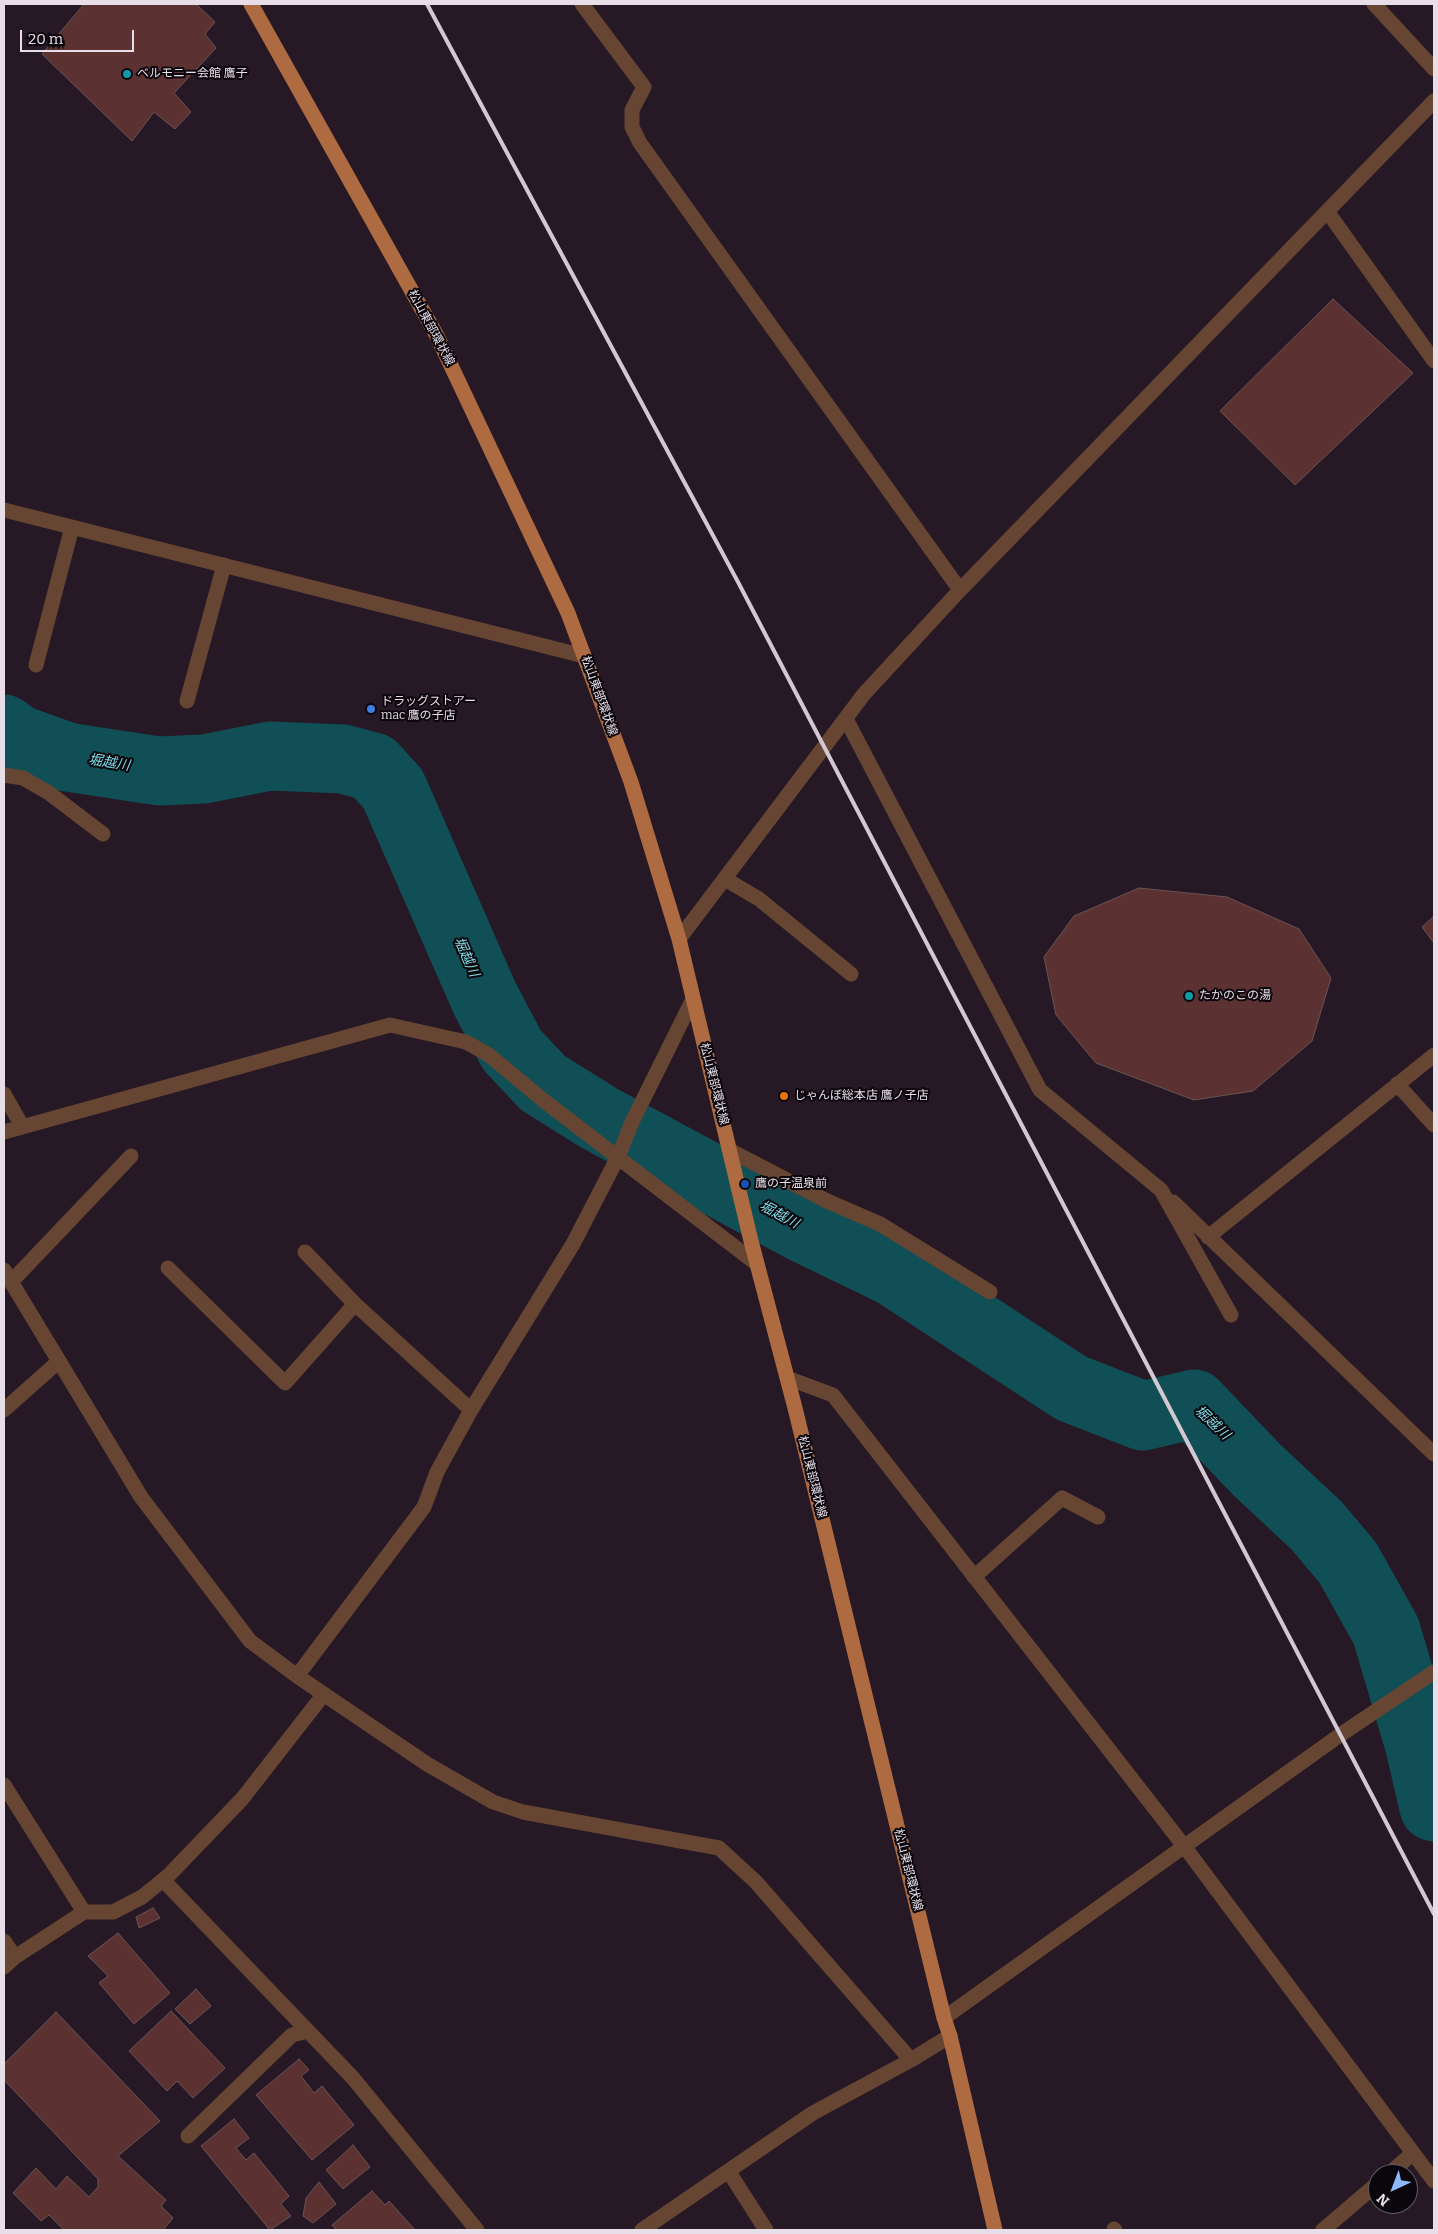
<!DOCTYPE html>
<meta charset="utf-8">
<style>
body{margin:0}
#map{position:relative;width:1438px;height:2234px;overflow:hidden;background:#261925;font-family:Bitter,serif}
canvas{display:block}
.frame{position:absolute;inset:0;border:5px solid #e7dee7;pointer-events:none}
.north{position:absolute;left:1368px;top:2164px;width:50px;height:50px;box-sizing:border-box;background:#0b060b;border:1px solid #635c63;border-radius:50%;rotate:223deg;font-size:14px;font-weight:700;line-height:20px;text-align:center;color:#e7dee7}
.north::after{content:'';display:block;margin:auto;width:18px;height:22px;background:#8bb9fc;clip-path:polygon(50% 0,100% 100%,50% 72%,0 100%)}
.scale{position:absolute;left:20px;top:30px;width:114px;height:22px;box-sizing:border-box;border:2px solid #e7dee7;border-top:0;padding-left:6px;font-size:15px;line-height:18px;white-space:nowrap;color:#e7dee7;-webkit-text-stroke:4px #0b060b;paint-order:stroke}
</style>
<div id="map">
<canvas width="1438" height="2234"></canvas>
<div class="frame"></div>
<div class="north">N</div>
<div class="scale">20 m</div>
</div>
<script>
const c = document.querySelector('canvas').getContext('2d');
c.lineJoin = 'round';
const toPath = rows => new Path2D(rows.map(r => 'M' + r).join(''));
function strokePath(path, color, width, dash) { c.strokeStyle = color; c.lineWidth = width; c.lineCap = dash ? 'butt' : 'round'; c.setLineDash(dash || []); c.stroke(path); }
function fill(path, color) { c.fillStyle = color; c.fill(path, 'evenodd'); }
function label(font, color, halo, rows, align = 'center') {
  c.font = font + ' Bitter,"Noto Sans JP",serif'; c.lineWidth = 4; c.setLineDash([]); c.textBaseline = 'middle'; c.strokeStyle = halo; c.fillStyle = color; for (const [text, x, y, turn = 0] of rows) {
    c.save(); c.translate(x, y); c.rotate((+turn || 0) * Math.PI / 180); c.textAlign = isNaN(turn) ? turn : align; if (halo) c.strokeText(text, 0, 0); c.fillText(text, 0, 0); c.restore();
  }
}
const river = toPath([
 [4,729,17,739,67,757,159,771,204,769,270,756,343,759,373,767,393,789,485,999,512,1050,543,1083,599,1118,801,1227,894,1272,1071,1388,1143,1416,1194,1404,1257,1470,1317,1526,1348,1563,1386,1631,1419,1743,1434,1807]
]);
const building = toPath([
 [84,4,196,4,215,22,205,34,216,48,174,93,191,112,175,129,154,112,132,141,42,54,84,4],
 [1333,299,1413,373,1295,485,1220,411,1333,299],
 [1139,888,1227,897,1299,929,1331,978,1312,1041,1253,1091,1194,1100,1096,1063,1056,1015,1044,957,1074,916,1139,888],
 [1434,916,1434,943,1422,927,1434,916],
 [153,1908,160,1918,139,1928,136,1917,153,1908],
 [118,1933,170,1993,134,2024,99,1983,108,1976,88,1956,118,1933],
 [196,1989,211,2006,190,2024,175,2009,196,1989],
 [171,2011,225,2068,193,2098,177,2081,167,2091,129,2051,171,2011],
 [56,2012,160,2121,118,2156,166,2200,161,2206,173,2218,163,2230,64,2230,49,2215,41,2221,13,2193,36,2168,56,2189,67,2176,89,2197,98,2187,98,2179,4,2080,4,2064,56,2012],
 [299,2059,309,2070,301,2076,314,2093,322,2086,354,2125,312,2160,256,2095,299,2059],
 [234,2119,249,2138,236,2148,246,2160,254,2153,289,2196,281,2204,291,2216,270,2230,201,2146,234,2119],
 [353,2145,370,2167,343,2189,326,2170,353,2145],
 [319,2182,336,2204,313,2223,303,2216,306,2198,319,2182],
 [372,2191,385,2205,389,2201,415,2230,337,2230,332,2225,372,2191]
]);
const street = toPath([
 [582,4,644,87,632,110,632,127,640,143,960,590],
 [1374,4,1434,69],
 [1327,211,1434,361],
 [4,510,584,656],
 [36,665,72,527],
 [187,701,224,565],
 [846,719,1040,1090,1161,1190,1231,1315],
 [4,775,23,778,49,793,103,834],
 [725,879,759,899,851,974],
 [679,939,864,694,960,590,1434,101],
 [1397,1084,1434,1125],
 [4,1094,22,1126],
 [4,1132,390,1025,466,1042,489,1055,543,1100,757,1264],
 [731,1151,827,1201,880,1224,990,1292],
 [1173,1202,1434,1454],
 [1208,1237,1434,1055],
 [305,1252,355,1304,471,1410],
 [168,1268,285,1383,355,1304],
 [4,1270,141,1497,250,1641,297,1676,427,1764,493,1802,523,1812,719,1848,756,1882,911,2060],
 [11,1282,131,1156],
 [787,1378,833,1395,1184,1846,1434,2181],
 [4,1410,58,1362],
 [974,1577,1062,1498,1098,1517],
 [297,1676,424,1507,437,1472,471,1410,573,1244,618,1157,633,1120,693,999],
 [4,1785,84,1912],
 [163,1880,353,2078,477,2230],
 [4,1941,15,1957],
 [4,1967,15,1957,84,1912,113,1912,142,1897,169,1875,242,1799,324,1694],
 [944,2018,1340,1735,1434,1672],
 [188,2136,292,2035,308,2031],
 [729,2172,766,2230],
 [1389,2174,1413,2153],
 [1114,2229,1115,2230],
 [642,2230,813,2113,911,2060,950,2036],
 [1323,2230,1378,2183]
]);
const primary = toPath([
 [251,4,437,336,568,613,631,782,679,939,751,1241,795,1408,944,2018,950,2036,995,2230]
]);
const rail = toPath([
 [427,4,738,582,1434,1914]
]);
const markers = [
 [127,74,5,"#0f9aa8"],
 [371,709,5,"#3f7fe0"],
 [1189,996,5,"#0f9aa8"],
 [784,1096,5,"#e8710a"],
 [745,1184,5,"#1a4fb4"]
];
const poiNames = [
 ["ベルモニー会館 鷹子",137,74],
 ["ドラッグストアー",381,702],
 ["mac 鷹の子店",381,716],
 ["たかのこの湯",1199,996],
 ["じゃんぼ総本店 鷹ノ子店",794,1096],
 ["鷹の子温泉前",755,1184]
];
const streetNames = [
 ["松山東部環状線",431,328,62],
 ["松山東部環状線",599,696,70],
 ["松山東部環状線",714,1084,76],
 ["松山東部環状線",812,1477,76],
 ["松山東部環状線",908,1870,76]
];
const waterNames = [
 ["堀越川",109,763,9],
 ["堀越川",466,957,66],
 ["堀越川",779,1215,28],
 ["堀越川",1212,1423,43]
];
strokePath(river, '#0f4f55', 69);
fill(building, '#5b3131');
strokePath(building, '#6b5453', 1);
strokePath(street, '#664632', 15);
strokePath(primary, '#ae6b41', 15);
strokePath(rail, '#d1c8d1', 4);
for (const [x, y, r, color] of markers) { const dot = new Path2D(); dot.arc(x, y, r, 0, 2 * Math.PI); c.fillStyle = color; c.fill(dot); strokePath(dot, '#0b060b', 2); }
label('12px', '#e7dee7', '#0b060b', poiNames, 'left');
label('12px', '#e7dee7', '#0b060b', streetNames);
label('italic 14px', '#7cdce5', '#0b060b', waterNames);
</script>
